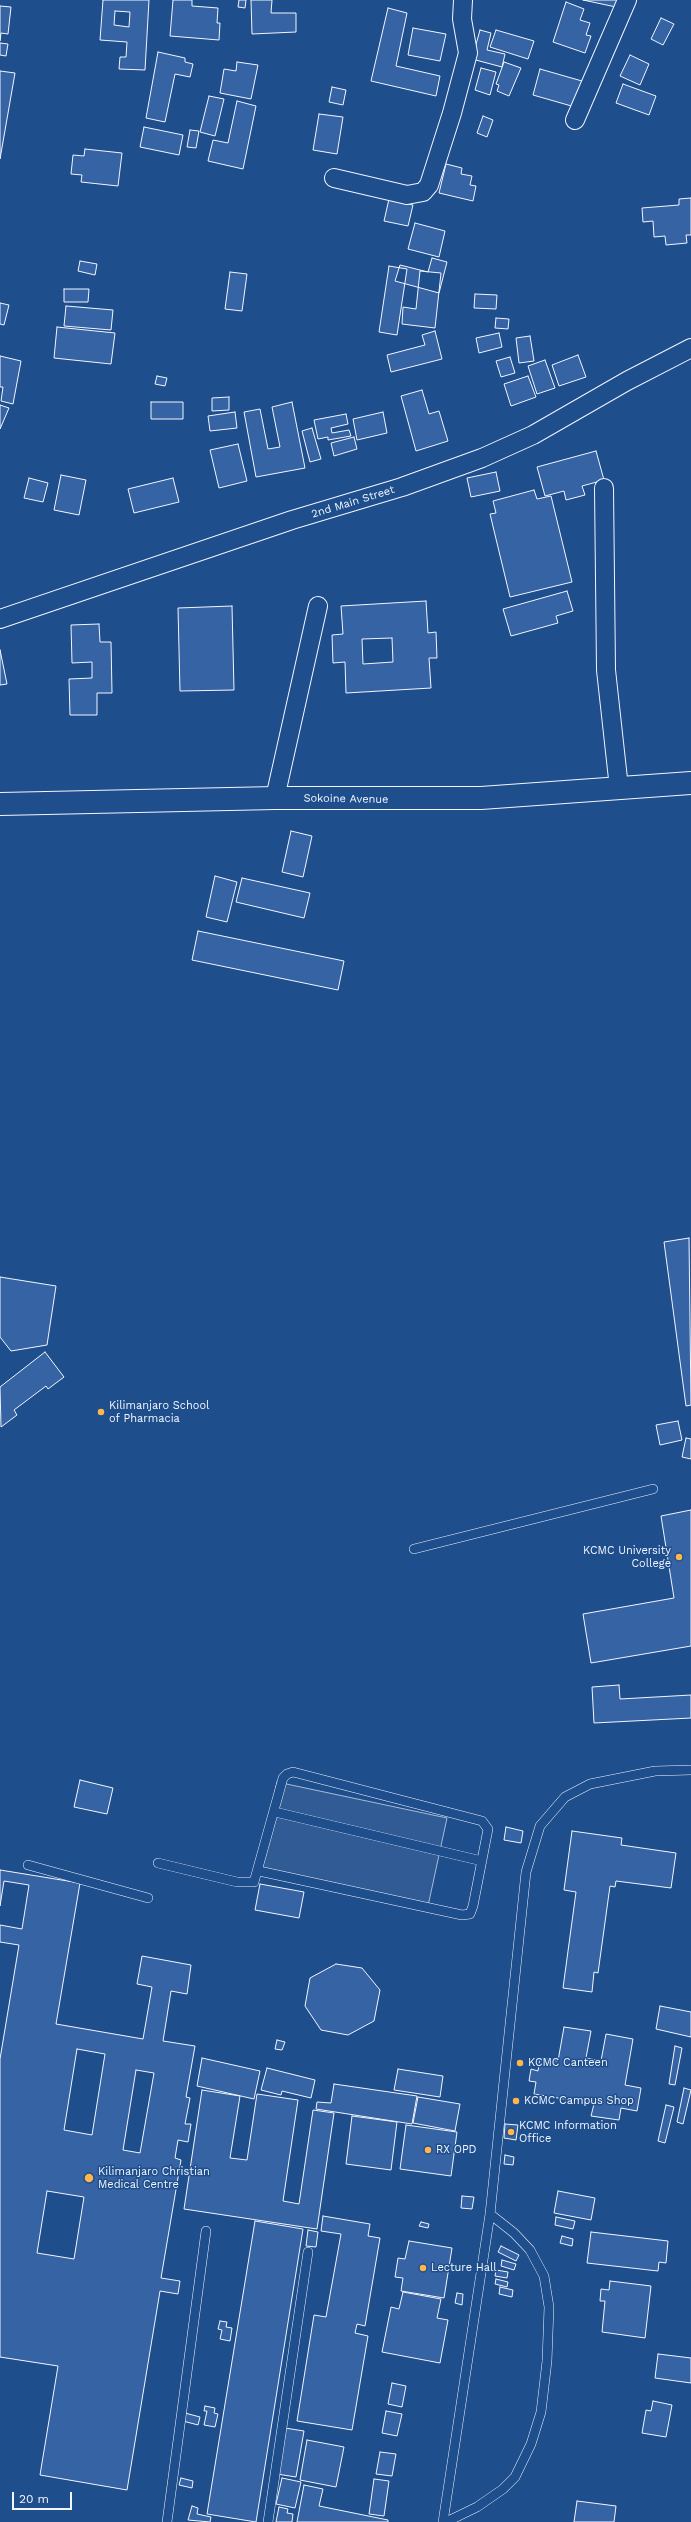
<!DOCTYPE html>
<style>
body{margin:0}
#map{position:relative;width:691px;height:2522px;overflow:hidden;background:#1f4e8c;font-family:"Work Sans",sans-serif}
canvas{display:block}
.scale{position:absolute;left:12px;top:2492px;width:60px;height:18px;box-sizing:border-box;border:2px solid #f2f6ff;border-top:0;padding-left:5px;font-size:12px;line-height:14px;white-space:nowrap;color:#f2f6ff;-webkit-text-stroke:3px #1f4e8c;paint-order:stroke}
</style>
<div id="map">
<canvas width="691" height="2522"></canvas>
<div class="scale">20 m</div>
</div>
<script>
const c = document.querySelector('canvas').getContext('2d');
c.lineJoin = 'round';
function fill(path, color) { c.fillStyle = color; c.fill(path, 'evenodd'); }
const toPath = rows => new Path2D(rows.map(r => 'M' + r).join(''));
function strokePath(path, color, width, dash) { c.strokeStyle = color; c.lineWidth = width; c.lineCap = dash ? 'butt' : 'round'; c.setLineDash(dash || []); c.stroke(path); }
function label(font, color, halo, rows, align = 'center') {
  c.font = font + ' "Work Sans",sans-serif'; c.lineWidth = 3; c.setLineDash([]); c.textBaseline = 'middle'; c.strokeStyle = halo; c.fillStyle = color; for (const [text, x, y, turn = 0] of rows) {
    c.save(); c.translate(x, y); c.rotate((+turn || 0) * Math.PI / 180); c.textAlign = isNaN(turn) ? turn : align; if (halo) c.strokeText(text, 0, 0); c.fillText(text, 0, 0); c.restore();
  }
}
const parking = toPath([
 [277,1782,447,1818,428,1906,258,1870,277,1782]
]);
const building = toPath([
 [103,0,149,0,145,70,119,69,120,57,126,57,127,42,100,40,103,0],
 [115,11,130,12,129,27,114,25,115,11],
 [173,0,192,0,192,6,218,8,217,23,220,23,219,40,170,36,173,0],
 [239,0,246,0,245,8,238,7,239,0],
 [251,0,272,0,271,13,296,13,296,32,252,34,251,0],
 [583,0,617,0,616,7,583,0],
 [566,2,584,9,580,20,590,23,586,35,591,36,585,53,553,42,566,2],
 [0,6,11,7,8,34,1,33,0,41,0,6],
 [388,8,407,13,396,66,440,76,436,96,371,81,388,8],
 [661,18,674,24,663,45,651,39,661,18],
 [413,28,446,34,440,61,408,55,413,28],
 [480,30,491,33,487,50,505,54,502,67,472,59,480,30],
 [496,30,534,41,528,59,490,47,496,30],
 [0,43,8,44,6,56,0,55,0,43],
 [158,52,185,58,185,62,193,64,190,77,175,74,165,122,146,118,158,52],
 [630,55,649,64,640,85,620,76,630,55],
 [237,62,258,65,251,99,220,93,224,69,236,71,237,62],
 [504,62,521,68,509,96,497,91,499,85,496,84,504,62],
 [481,68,496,72,490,95,475,90,481,68],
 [540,69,582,81,575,107,533,95,540,69],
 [0,71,15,73,0,159,0,71],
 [623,84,656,96,649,115,616,103,623,84],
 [332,87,346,90,343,105,329,102,332,87],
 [209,96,224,99,215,136,200,132,209,96],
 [237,101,256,106,243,169,208,161,213,140,228,143,237,101],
 [319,114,343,117,337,154,313,150,319,114],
 [483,116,493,120,487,137,477,133,483,116],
 [144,127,183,135,179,155,140,147,144,127],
 [190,130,199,131,196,148,187,147,190,130],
 [85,149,122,153,118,186,81,182,82,175,71,174,73,155,84,156,85,149],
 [446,164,462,168,461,174,472,176,470,185,476,186,473,201,439,193,446,164],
 [691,198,691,235,686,235,687,243,666,245,665,236,654,237,653,221,643,222,642,208,679,205,679,199,691,198],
 [389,199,413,205,408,226,384,221,389,199],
 [415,223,445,231,439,257,408,249,415,223],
 [432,258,447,262,439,293,395,281,400,265,428,272,432,258],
 [80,261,97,264,95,275,78,271,80,261],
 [389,266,407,269,397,335,379,332,389,266],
 [420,271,441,273,435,328,402,324,403,307,416,309,420,271],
 [230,272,247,274,242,311,225,309,230,272],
 [64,289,89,289,88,302,64,302,64,289],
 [475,294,497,295,496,309,474,308,475,294],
 [0,303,9,305,4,325,0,324,0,303],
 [66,306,113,310,111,330,64,326,66,306],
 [496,318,509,319,508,329,495,328,496,318],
 [57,327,115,333,111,364,54,358,57,327],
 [435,331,442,359,391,372,387,355,425,345,422,335,435,331],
 [499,333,502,347,479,353,476,338,499,333],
 [530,336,534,361,519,363,516,338,530,336],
 [578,355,586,377,559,386,552,365,578,355],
 [0,356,21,361,13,404,1,401,3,387,0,387,0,356],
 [510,357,515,373,501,377,496,361,510,357],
 [545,360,555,388,537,394,528,366,545,360],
 [157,376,167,378,165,386,155,384,157,376],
 [528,376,536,397,511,406,504,384,528,376],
 [422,390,429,414,439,411,448,441,416,451,401,396,422,390],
 [229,397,229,410,212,411,212,398,229,397],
 [151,402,183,402,183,419,151,419,151,402],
 [292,402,305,468,256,477,244,412,260,409,268,449,280,447,272,407,292,402],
 [0,405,9,408,0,429,0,405],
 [235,412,237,428,210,431,208,416,235,412],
 [383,412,387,433,357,440,353,419,383,412],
 [346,414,348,424,331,428,332,433,349,430,351,436,328,440,328,437,318,439,314,420,346,414],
 [312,428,321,459,310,462,302,431,312,428],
 [354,437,357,449,334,456,331,443,354,437],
 [238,444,247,481,219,488,210,450,238,444],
 [596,451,604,480,582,486,585,495,566,500,564,491,545,496,537,467,596,451],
 [496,472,500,491,471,497,467,478,496,472],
 [61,475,86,480,79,515,54,510,61,475],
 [29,478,48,483,43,502,24,498,29,478],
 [173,478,179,502,134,513,128,489,173,478],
 [534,490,537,499,551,496,572,582,510,597,490,514,496,513,493,501,534,490],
 [567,591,573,611,556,616,558,623,511,636,503,609,567,591],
 [426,601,428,633,436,632,437,658,429,658,431,688,346,693,345,662,333,663,332,635,343,634,341,606,426,601],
 [392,638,393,662,363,664,362,639,392,638],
 [232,606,234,690,180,691,178,608,232,606],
 [99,624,100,642,111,642,112,693,97,693,97,715,70,715,69,679,92,678,92,662,72,663,71,625,99,624],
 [0,650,7,684,0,685,0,650],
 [291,831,312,836,303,877,282,872,291,831],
 [215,876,237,882,227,922,206,917,215,876],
 [242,878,310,893,304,918,236,902,242,878],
 [198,931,344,961,338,990,192,960,198,931],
 [689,1238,691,1405,686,1406,664,1242,689,1238],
 [0,1277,56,1286,47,1345,11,1351,0,1337,0,1277],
 [45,1352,64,1377,48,1389,46,1386,14,1410,17,1415,1,1427,0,1387,45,1352],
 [678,1421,682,1440,660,1445,656,1425,678,1421],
 [686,1438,691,1439,691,1459,682,1457,686,1438],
 [691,1510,691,1646,591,1663,583,1614,674,1598,661,1516,691,1510],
 [619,1685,620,1699,691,1695,691,1718,594,1723,592,1687,619,1685],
 [80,1780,113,1788,107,1814,74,1807,80,1780],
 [506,1827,523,1831,521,1843,504,1840,506,1827],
 [572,1831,622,1838,621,1845,676,1853,671,1888,616,1881,615,1887,610,1886,598,1973,594,1972,592,1992,563,1988,576,1892,564,1890,572,1831],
 [0,1870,80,1883,56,2024,143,2039,152,1987,137,1984,142,1956,191,1965,187,1994,171,1991,163,2041,195,2046,186,2097,190,2098,185,2124,191,2124,188,2142,178,2140,175,2158,181,2160,161,2278,180,2281,178,2294,160,2291,127,2490,40,2475,58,2366,0,2357,0,2059,19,1945,0,1942,0,1925,22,1929,29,1885,4,1881,0,1906,0,1870],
 [77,2049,105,2054,92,2135,64,2130,77,2049],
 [136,2070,154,2073,140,2153,123,2150,136,2070],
 [47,2191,84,2197,74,2259,37,2253,47,2191],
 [260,1884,304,1892,299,1918,255,1910,260,1884],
 [336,1964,362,1968,380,1990,374,2021,348,2035,321,2030,305,2006,310,1978,336,1964],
 [660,2006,691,2012,691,2037,656,2029,660,2006],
 [564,2027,591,2031,586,2058,601,2061,606,2034,633,2039,625,2085,641,2088,637,2111,621,2108,619,2120,591,2116,594,2104,534,2094,536,2082,529,2081,531,2069,538,2071,540,2058,558,2061,564,2027],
 [277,2040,285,2042,282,2050,275,2049,277,2040],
 [675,2046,682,2048,675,2085,669,2084,675,2046],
 [202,2058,260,2071,254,2099,197,2086,202,2058],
 [267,2068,315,2080,311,2098,282,2091,281,2095,261,2090,267,2068],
 [398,2069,443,2076,440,2097,394,2090,398,2069],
 [334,2084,417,2096,412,2124,316,2109,317,2102,331,2103,334,2084],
 [684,2088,691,2090,683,2124,677,2122,684,2088],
 [202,2090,240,2096,230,2158,247,2160,257,2094,298,2100,283,2201,299,2204,313,2110,334,2113,317,2229,184,2209,202,2090],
 [418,2097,460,2104,455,2131,413,2123,418,2097],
 [666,2105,674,2107,665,2143,658,2141,666,2105],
 [352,2116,397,2122,391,2170,346,2164,352,2116],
 [505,2124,518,2125,516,2140,504,2138,505,2124],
 [406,2125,457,2132,451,2176,400,2169,406,2125],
 [505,2155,514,2157,513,2165,504,2164,505,2155],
 [558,2191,595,2198,591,2220,554,2213,558,2191],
 [462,2196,474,2197,472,2209,461,2208,462,2196],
 [323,2216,370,2224,368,2236,380,2238,365,2326,357,2324,355,2333,368,2336,352,2430,297,2421,314,2315,326,2317,341,2234,321,2231,323,2216],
 [556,2217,575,2221,573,2229,555,2225,556,2217],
 [255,2221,303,2229,256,2522,207,2514,255,2221],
 [421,2222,429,2224,428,2228,419,2226,421,2222],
 [308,2230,318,2232,316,2247,306,2246,308,2230],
 [591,2232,668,2241,666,2263,659,2262,658,2271,587,2263,591,2232],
 [562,2236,573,2239,572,2246,560,2243,562,2236],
 [409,2241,452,2248,444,2298,401,2291,403,2278,395,2277,398,2258,405,2259,409,2241],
 [501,2246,519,2255,516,2261,498,2252,501,2246],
 [502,2260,516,2264,514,2270,501,2266,502,2260],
 [496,2270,508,2272,507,2278,495,2276,496,2270],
 [496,2279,508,2282,507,2287,495,2284,496,2279],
 [610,2281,651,2286,645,2338,602,2332,605,2301,600,2301,601,2289,609,2290,610,2281],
 [500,2287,513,2290,512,2297,499,2294,500,2287],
 [403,2292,441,2299,437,2318,448,2320,440,2363,382,2352,391,2307,399,2309,403,2292],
 [457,2293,463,2294,462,2305,455,2303,457,2293],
 [220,2321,227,2322,226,2327,232,2328,230,2341,220,2339,222,2330,218,2329,220,2321],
 [658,2354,691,2358,691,2383,655,2378,658,2354],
 [392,2383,406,2386,402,2407,388,2404,392,2383],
 [653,2401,672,2405,666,2437,642,2433,646,2410,651,2411,653,2401],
 [205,2406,215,2408,214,2413,218,2414,215,2427,204,2425,207,2411,204,2411,205,2406],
 [386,2411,402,2414,397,2436,382,2433,386,2411],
 [185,2413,200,2417,198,2425,183,2421,185,2413],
 [285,2428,304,2431,296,2477,277,2474,285,2428],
 [307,2440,344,2447,336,2487,300,2480,307,2440],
 [380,2452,396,2454,392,2476,376,2474,380,2452],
 [181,2478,193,2481,192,2488,179,2485,181,2478],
 [282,2478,301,2482,295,2508,276,2504,282,2478],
 [374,2479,389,2481,384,2516,369,2514,374,2479],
 [304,2485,323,2489,319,2506,388,2520,388,2522,297,2522,304,2485],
 [577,2501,616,2506,614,2522,574,2522,577,2501],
 [192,2506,198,2508,197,2514,211,2517,210,2522,188,2520,192,2506],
 [279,2507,288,2509,287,2513,293,2514,292,2522,276,2522,279,2507]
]);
const service = toPath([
 [414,1549,653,1489],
 [275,1812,482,1861],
 [158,1863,237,1882,254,1882,283,1778,287,1774,293,1772,482,1821,488,1829,473,1906,470,1914,462,1915,259,1871],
 [28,1865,148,1898],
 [167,2522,206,2231],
 [268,2522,308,2252],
 [443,2522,490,2214,526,1872,540,1826,565,1797,590,1784,655,1771,691,1770],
 [446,2522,477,2507,503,2489,515,2477,531,2444,541,2412,547,2361,549,2307,544,2276,530,2250,514,2233,490,2214]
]);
const minor = toPath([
 [575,120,627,0],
 [334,178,407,195,423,192,429,185,452,113,468,53,462,19,463,0],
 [604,488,606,670,619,788],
 [0,619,292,520,402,487,482,458,533,435,627,381,691,348],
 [275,798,318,606]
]);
const tertiary = toPath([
 [0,804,275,798,481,798,691,783]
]);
const markers = [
 [101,1412,4,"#ffb74d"],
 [679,1557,4,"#ffb74d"],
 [520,2063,4,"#ffb74d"],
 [516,2101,4,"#ffb74d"],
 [511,2132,4,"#ffb74d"],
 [428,2150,4,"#ffb74d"],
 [89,2178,5,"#ffb74d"],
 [423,2268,4,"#ffb74d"]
];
const streetNames = [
 ["2nd Main Street",353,502,-17],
 ["Sokoine Avenue",346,799,1]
];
const poiNames = [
 ["Kilimanjaro School",109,1406],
 ["of Pharmacia",109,1419],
 ["KCMC University",671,1551,"right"],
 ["College",671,1564,"right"],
 ["KCMC Canteen",528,2063],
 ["KCMC Campus Shop",524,2101],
 ["KCMC Information",519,2126],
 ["Office",519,2139],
 ["RX OPD",436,2150],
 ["Kilimanjaro Christian",98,2172],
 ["Medical Centre",98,2185],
 ["Lecture Hall",431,2268]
];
fill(parking, '#305b95');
strokePath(parking, '#a8bbd7', 1);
fill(building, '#3563a3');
strokePath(building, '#f2f6ff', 1);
strokePath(service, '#f2f6ff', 10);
strokePath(minor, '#f2f6ff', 20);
strokePath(tertiary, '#f2f6ff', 24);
strokePath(service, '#1f4e8c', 9);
strokePath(minor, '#1f4e8c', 18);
strokePath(tertiary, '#1f4e8c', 22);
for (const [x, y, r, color] of markers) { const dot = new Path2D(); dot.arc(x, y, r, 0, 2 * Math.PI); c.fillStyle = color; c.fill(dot); strokePath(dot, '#1f4e8c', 1.5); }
label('11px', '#f2f6ff', '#1f4e8c', streetNames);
label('11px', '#f2f6ff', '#1f4e8c', poiNames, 'left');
</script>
